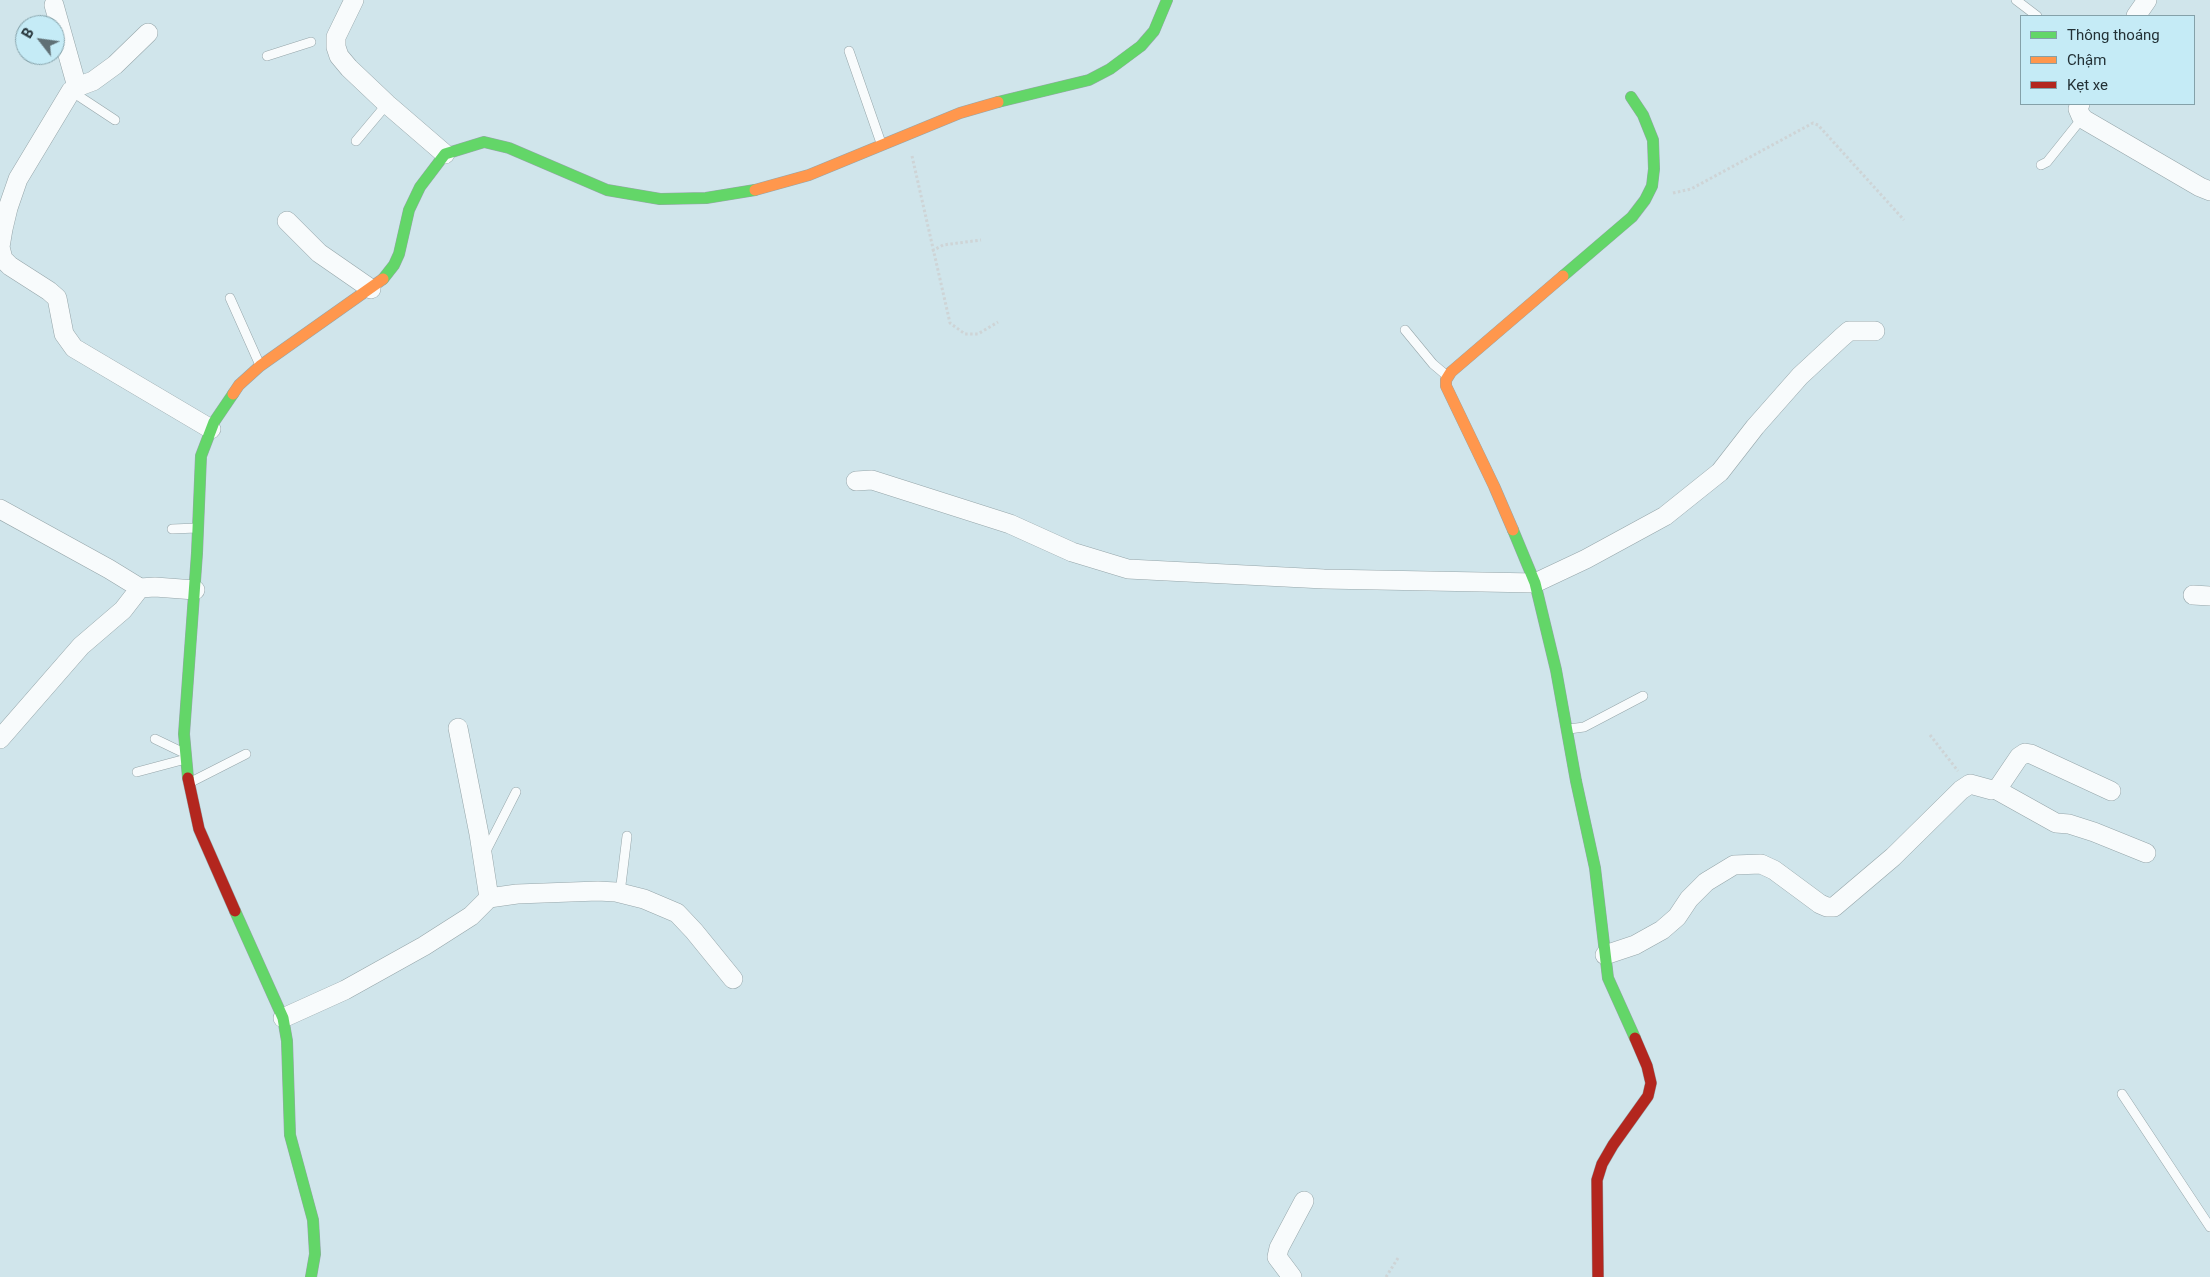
<!DOCTYPE html>
<meta charset="utf-8">
<style>
body{margin:0}
#map{position:relative;width:2210px;height:1277px;overflow:hidden;background:#d0e5eb;font-family:Roboto,sans-serif}
canvas{display:block}
.legend{position:absolute;left:2020px;top:15px;width:175px;height:90px;box-sizing:border-box;background:#c5ebf6;border:1px solid #84a1a9;margin:0;padding:6px 9px;list-style:none;font-size:15px;color:#233136}
.legend li{display:flex;align-items:center;gap:10px;height:25px}
.legend b{width:25px;border:1px solid #84a1a9}
.north{position:absolute;left:15px;top:15px;width:50px;height:50px;box-sizing:border-box;background:#c5ebf6;border:1px solid #84a1a9;border-radius:50%;rotate:300deg;font-size:14px;font-weight:700;line-height:20px;text-align:center;color:#233136}
.north::after{content:'';display:block;margin:auto;width:18px;height:22px;background:#607075;clip-path:polygon(50% 0,100% 100%,50% 72%,0 100%)}
</style>
<div id="map">
<canvas width="2210" height="1277"></canvas>
<ul class="legend">
<li><b style="height:6px;background:#63d668"></b>Thông thoáng</li>
<li><b style="height:6px;background:#ff974d"></b>Chậm</li>
<li><b style="height:6px;background:#b3261e"></b>Kẹt xe</li>
</ul>
<div class="north">B</div>
</div>
<script>
const c = document.querySelector('canvas').getContext('2d');
c.lineJoin = 'round';
const toPath = rows => new Path2D(rows.map(r => 'M' + r).join(''));
function strokePath(path, color, width, dash) { c.strokeStyle = color; c.lineWidth = width; c.lineCap = dash ? 'butt' : 'round'; c.setLineDash(dash || []); c.stroke(path); }
const path = toPath([
 [912,156,950,323,965,334,978,334,998,322],
 [1673,193,1691,189,1813,123,1818,125,1904,220],
 [932,251,943,245,981,240],
 [1930,735,1958,771],
 [1386,1277,1398,1258]
]);
const lane = toPath([
 [2016,0,2037,16],
 [849,51,881,143],
 [267,56,311,42],
 [71,91,115,120],
 [356,141,387,104],
 [2041,165,2047,162,2083,117],
 [230,298,259,363],
 [1405,330,1433,364,1446,375],
 [172,529,197,528],
 [1569,729,1584,727,1643,696],
 [155,739,182,752],
 [137,772,182,760],
 [191,782,246,754],
 [486,851,516,792],
 [620,893,627,836],
 [2122,1094,2210,1227]
]);
const street = toPath([
 [354,0,336,37,336,47,339,56,349,68,387,104,445,154],
 [54,5,77,87,71,91,18,179,8,208,3,229,0,247,3,259,10,266,49,291,57,298,64,334,74,348,211,429],
 [2136,16,2147,0],
 [77,87,93,81,115,65,148,33],
 [2080,104,2078,109,2081,116,2085,120,2200,187,2210,191],
 [287,221,319,253,371,289],
 [856,481,872,480,1010,524,1072,552,1128,569,1324,579,1535,583,1586,559,1665,516,1720,472,1755,427,1800,376,1841,338,1849,331,1875,331],
 [0,509,109,569,140,588],
 [2193,595,2210,596],
 [458,728,479,834,489,898],
 [0,739,81,646,123,610,140,588,155,587,195,590],
 [1995,789,2056,823,2069,824,2094,832,2146,853],
 [1605,955,1635,945,1662,930,1677,917,1689,899,1706,882,1734,865,1761,864,1774,870,1820,904,1827,907,1834,907,1893,857,1961,790,1970,784,1992,790,1998,788,2019,757,2025,753,2031,754,2111,791],
 [283,1018,345,990,424,946,471,916,489,898,517,894,598,891,616,892,644,899,677,913,694,931,733,979],
 [1292,1277,1277,1257,1279,1248,1304,1201]
]);
const fast = toPath([
 [998,102,1089,80,1110,69,1141,46,1154,31,1167,0],
 [1563,276,1632,217,1645,200,1652,186,1654,169,1653,140,1643,115,1631,97],
 [383,279,394,265,399,254,409,210,420,187,445,154,484,142,509,148,607,190,660,199,706,198,755,190],
 [1513,530,1535,583,1556,670,1576,781,1595,868,1608,978,1635,1038],
 [188,778,184,734,197,553,201,456,214,422,233,394],
 [235,911,283,1018,287,1041,290,1135,313,1220,315,1254,311,1277]
]);
const slow = toPath([
 [755,190,809,175,960,113,998,102],
 [233,394,239,385,260,366,383,279],
 [1513,530,1494,486,1446,386,1446,380,1451,372,1563,276]
]);
const jam = toPath([
 [188,778,199,829,235,911],
 [1598,1277,1597,1180,1602,1164,1613,1145,1648,1096,1651,1083,1647,1066,1635,1038]
]);
strokePath(lane, '#95a5a9', 10);
strokePath(street, '#95a5a9', 20);
strokePath(fast, '#95a5a9', 12);
strokePath(slow, '#95a5a9', 12);
strokePath(jam, '#95a5a9', 12);
strokePath(path, '#ced4d6', 3, [2.5, 2.5]);
strokePath(lane, '#f8fbfc', 9);
strokePath(street, '#f8fbfc', 19);
strokePath(fast, '#63d668', 11);
strokePath(slow, '#ff974d', 11);
strokePath(jam, '#b3261e', 11);
</script>
